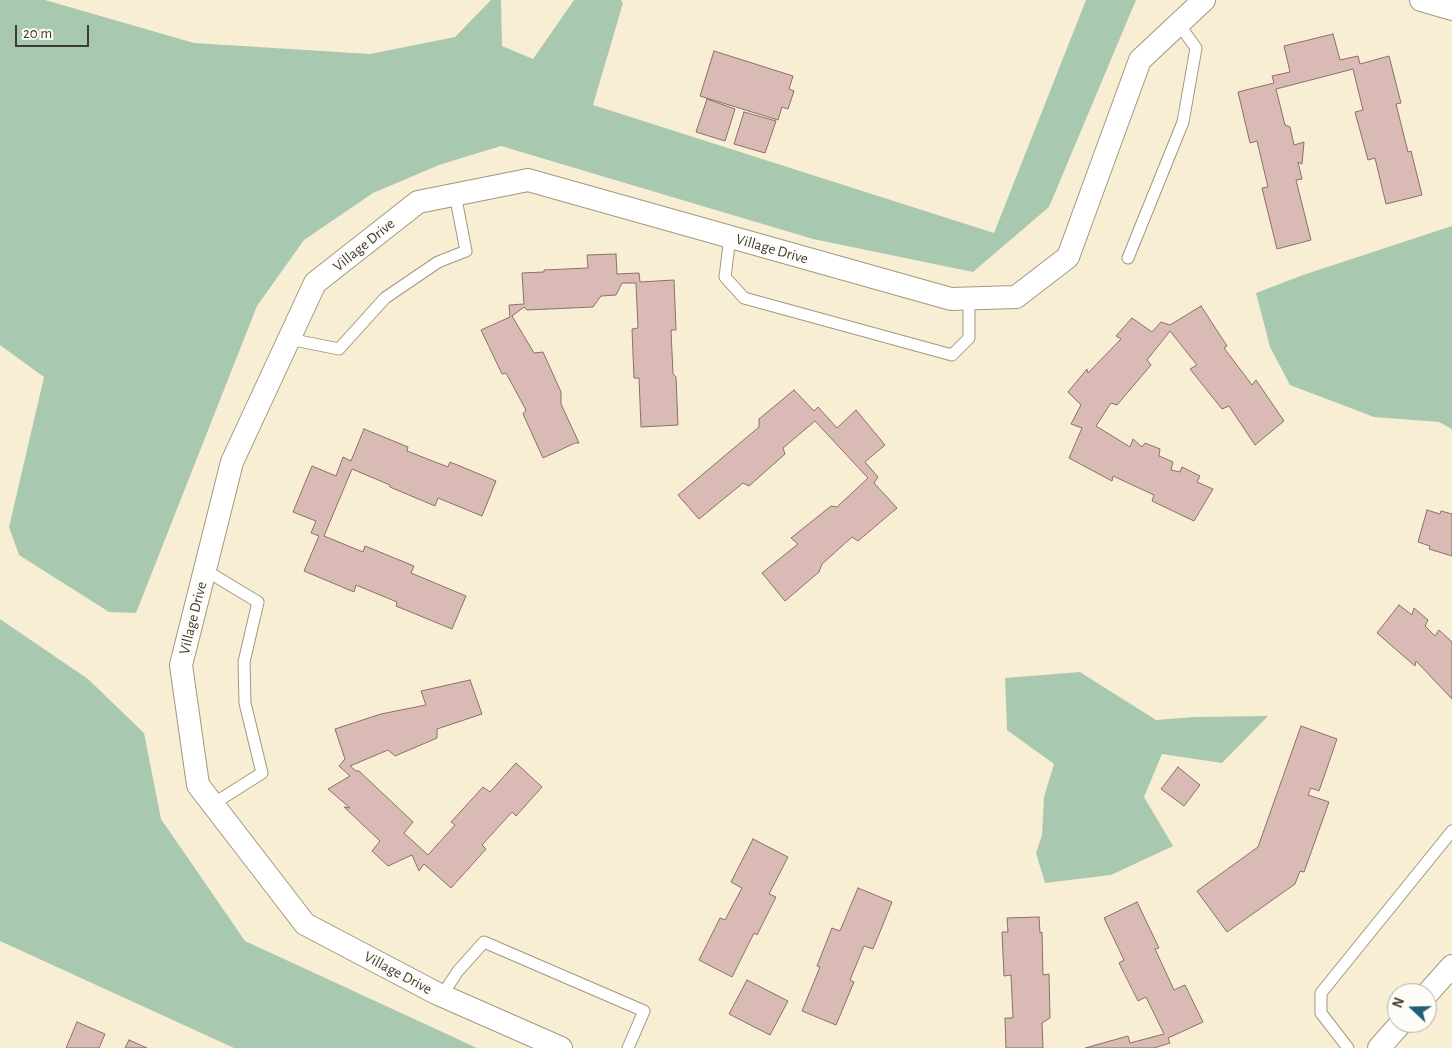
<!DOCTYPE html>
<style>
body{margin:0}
#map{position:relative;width:1452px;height:1048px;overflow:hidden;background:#f8eed3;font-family:"Alegreya Sans",sans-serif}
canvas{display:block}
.north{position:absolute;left:1387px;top:983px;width:50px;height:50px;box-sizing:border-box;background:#fefcf6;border:1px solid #b1aea7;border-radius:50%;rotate:291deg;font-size:14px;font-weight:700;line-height:20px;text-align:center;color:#3e3a30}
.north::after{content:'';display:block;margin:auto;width:18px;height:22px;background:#225f77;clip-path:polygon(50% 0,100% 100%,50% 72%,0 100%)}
.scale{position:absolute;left:15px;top:25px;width:74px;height:22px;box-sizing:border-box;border:2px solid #3e3a30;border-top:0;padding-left:6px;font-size:15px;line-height:18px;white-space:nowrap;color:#3e3a30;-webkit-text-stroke:4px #fefcf6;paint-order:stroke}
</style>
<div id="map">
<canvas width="1452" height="1048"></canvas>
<div class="north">N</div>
<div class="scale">20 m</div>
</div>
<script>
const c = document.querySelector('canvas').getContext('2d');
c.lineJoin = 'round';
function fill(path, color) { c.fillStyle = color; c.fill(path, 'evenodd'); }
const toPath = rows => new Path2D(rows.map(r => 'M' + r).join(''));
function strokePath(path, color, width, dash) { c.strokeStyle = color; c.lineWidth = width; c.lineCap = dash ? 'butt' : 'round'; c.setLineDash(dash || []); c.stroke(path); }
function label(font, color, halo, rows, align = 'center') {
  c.font = font + ' "Alegreya Sans",sans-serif'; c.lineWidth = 5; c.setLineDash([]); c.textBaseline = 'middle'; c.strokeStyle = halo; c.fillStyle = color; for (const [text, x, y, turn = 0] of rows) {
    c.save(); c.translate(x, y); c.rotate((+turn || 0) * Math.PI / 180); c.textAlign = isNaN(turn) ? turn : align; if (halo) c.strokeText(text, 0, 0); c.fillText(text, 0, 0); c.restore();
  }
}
const green = toPath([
 [0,0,45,0,194,43,370,54,455,37,491,0,501,0,502,46,533,59,574,0,621,0,623,3,593,105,994,233,1086,0,1136,0,1049,207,973,272,813,239,501,146,439,165,373,193,304,240,257,306,136,613,109,612,19,555,9,527,44,377,0,345],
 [1452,226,1452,429,1439,422,1374,417,1290,385,1270,347,1256,293,1303,275],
 [0,619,88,679,144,733,161,819,245,941,477,1048,234,1048,0,941],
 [1080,672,1156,720,1194,717,1268,716,1222,763,1162,754,1144,797,1173,846,1111,875,1045,883,1036,853,1042,835,1044,797,1054,764,1007,730,1005,678]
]);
const building = toPath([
 [1333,34,1340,60,1358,56,1360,64,1389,56,1401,103,1396,104,1408,152,1411,151,1422,195,1386,204,1375,158,1368,160,1355,112,1363,110,1353,69,1276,89,1285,125,1290,127,1294,145,1304,142,1302,164,1298,162,1302,179,1296,180,1311,240,1277,249,1262,188,1268,187,1257,141,1250,143,1238,92,1274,83,1272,76,1290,72,1284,46,1333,34],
 [714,51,793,76,789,89,794,91,788,109,782,107,778,120,700,96,714,51],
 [707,99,735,109,725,141,696,132,707,99],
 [744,112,776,121,765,153,734,144,744,112],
 [616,254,617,274,639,273,640,282,674,280,676,330,671,330,673,374,676,377,678,425,641,427,639,378,634,378,632,329,638,328,636,283,622,283,616,295,601,296,593,307,527,310,524,307,512,316,534,353,543,352,561,392,561,404,579,443,575,443,543,458,523,414,526,410,506,373,502,374,481,330,510,317,509,305,524,304,522,273,544,272,544,270,588,268,587,255,616,254],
 [1201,306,1227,346,1224,348,1252,385,1256,380,1284,421,1255,445,1229,406,1222,409,1190,369,1197,365,1170,331,1147,360,1151,365,1117,405,1111,403,1096,426,1130,447,1133,439,1142,447,1145,443,1160,449,1159,456,1173,462,1171,470,1180,472,1182,467,1200,476,1197,482,1213,489,1194,521,1152,501,1154,495,1113,476,1112,481,1069,458,1082,428,1071,424,1081,405,1068,392,1087,369,1088,373,1121,339,1116,336,1132,318,1152,332,1161,322,1170,325,1201,306],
 [794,390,814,411,818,407,837,428,856,410,885,445,865,462,878,477,874,483,897,508,858,541,852,537,822,564,819,572,785,601,762,573,798,544,791,538,831,506,837,507,868,478,815,421,783,448,785,454,749,486,743,483,699,519,678,495,759,427,759,419,794,390],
 [364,429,408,447,407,451,448,467,450,462,496,481,482,516,438,498,435,506,390,487,390,485,352,469,324,536,363,552,365,546,414,566,411,573,466,596,452,629,396,606,397,602,356,585,354,592,304,571,319,536,311,533,316,521,293,512,312,466,336,476,343,457,351,461,364,429],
 [1427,510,1440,514,1441,511,1452,514,1452,556,1429,549,1430,546,1418,542,1427,510],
 [1399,605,1412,615,1414,608,1428,620,1425,626,1435,636,1439,630,1452,642,1452,699,1416,661,1415,666,1377,633,1399,605],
 [470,680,482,714,437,729,437,738,395,756,388,750,350,766,356,771,359,771,413,822,404,833,428,855,455,825,451,822,483,787,490,792,516,763,542,787,516,816,512,812,482,845,486,849,451,888,424,864,419,871,412,855,388,866,372,851,380,841,344,807,350,808,328,789,350,776,339,766,345,759,335,729,381,714,426,705,421,691,470,680],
 [1301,726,1337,739,1319,791,1311,788,1308,795,1329,802,1304,872,1300,871,1295,884,1227,932,1197,891,1258,847,1301,726],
 [1178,767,1200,785,1184,806,1161,789,1178,767],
 [753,839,788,857,769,894,776,897,757,935,754,933,732,977,699,960,720,918,725,920,742,888,731,882,753,839],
 [858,888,892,902,873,949,864,946,850,980,854,982,836,1025,802,1011,820,967,817,966,832,928,840,931,858,888],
 [1137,902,1159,948,1155,949,1174,990,1185,985,1203,1022,1168,1038,1170,1043,1154,1048,1085,1048,1128,1036,1130,1043,1164,1034,1146,997,1138,1001,1119,963,1124,960,1104,918,1137,902],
 [1039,917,1040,933,1042,932,1043,975,1049,974,1050,1018,1042,1023,1043,1048,1006,1048,1005,1018,1013,1018,1011,975,1004,976,1002,932,1008,932,1007,918,1039,917],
 [747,980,788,1001,770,1035,729,1014,747,980],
 [77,1022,105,1034,99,1048,66,1048,77,1022],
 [129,1040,147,1048,125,1048,129,1040]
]);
const service = toPath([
 [730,237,725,277,744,298,952,355,969,338,969,299],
 [1128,258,1183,122,1196,48,1178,23],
 [289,339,339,349,385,298,438,262,466,251,455,194],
 [205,570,258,602,244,662,245,703,262,773,213,804],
 [442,995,458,971,484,942,644,1011,628,1048],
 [1348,1048,1321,1013,1321,993,1452,831]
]);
const minor = toPath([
 [1421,0,1452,9],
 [1427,994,1452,966],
 [561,1048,436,993,305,924,198,785,181,665,232,462,315,283,418,202,528,180,951,299,1016,297,1068,257,1140,60,1204,0],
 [1379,1048,1401,1023]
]);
const streetNames = [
 ["Village Drive",364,245,-39],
 ["Village Drive",772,249,16],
 ["Village Drive",193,618,-76],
 ["Village Drive",398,973,28]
];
fill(green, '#a8c9b0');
fill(building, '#dabab4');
strokePath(building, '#8b6f6a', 1);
strokePath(service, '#a1987f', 13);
strokePath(minor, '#a1987f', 24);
strokePath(service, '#fff', 11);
strokePath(minor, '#fff', 22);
label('15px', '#3e3a30', '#fefcf6', streetNames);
</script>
